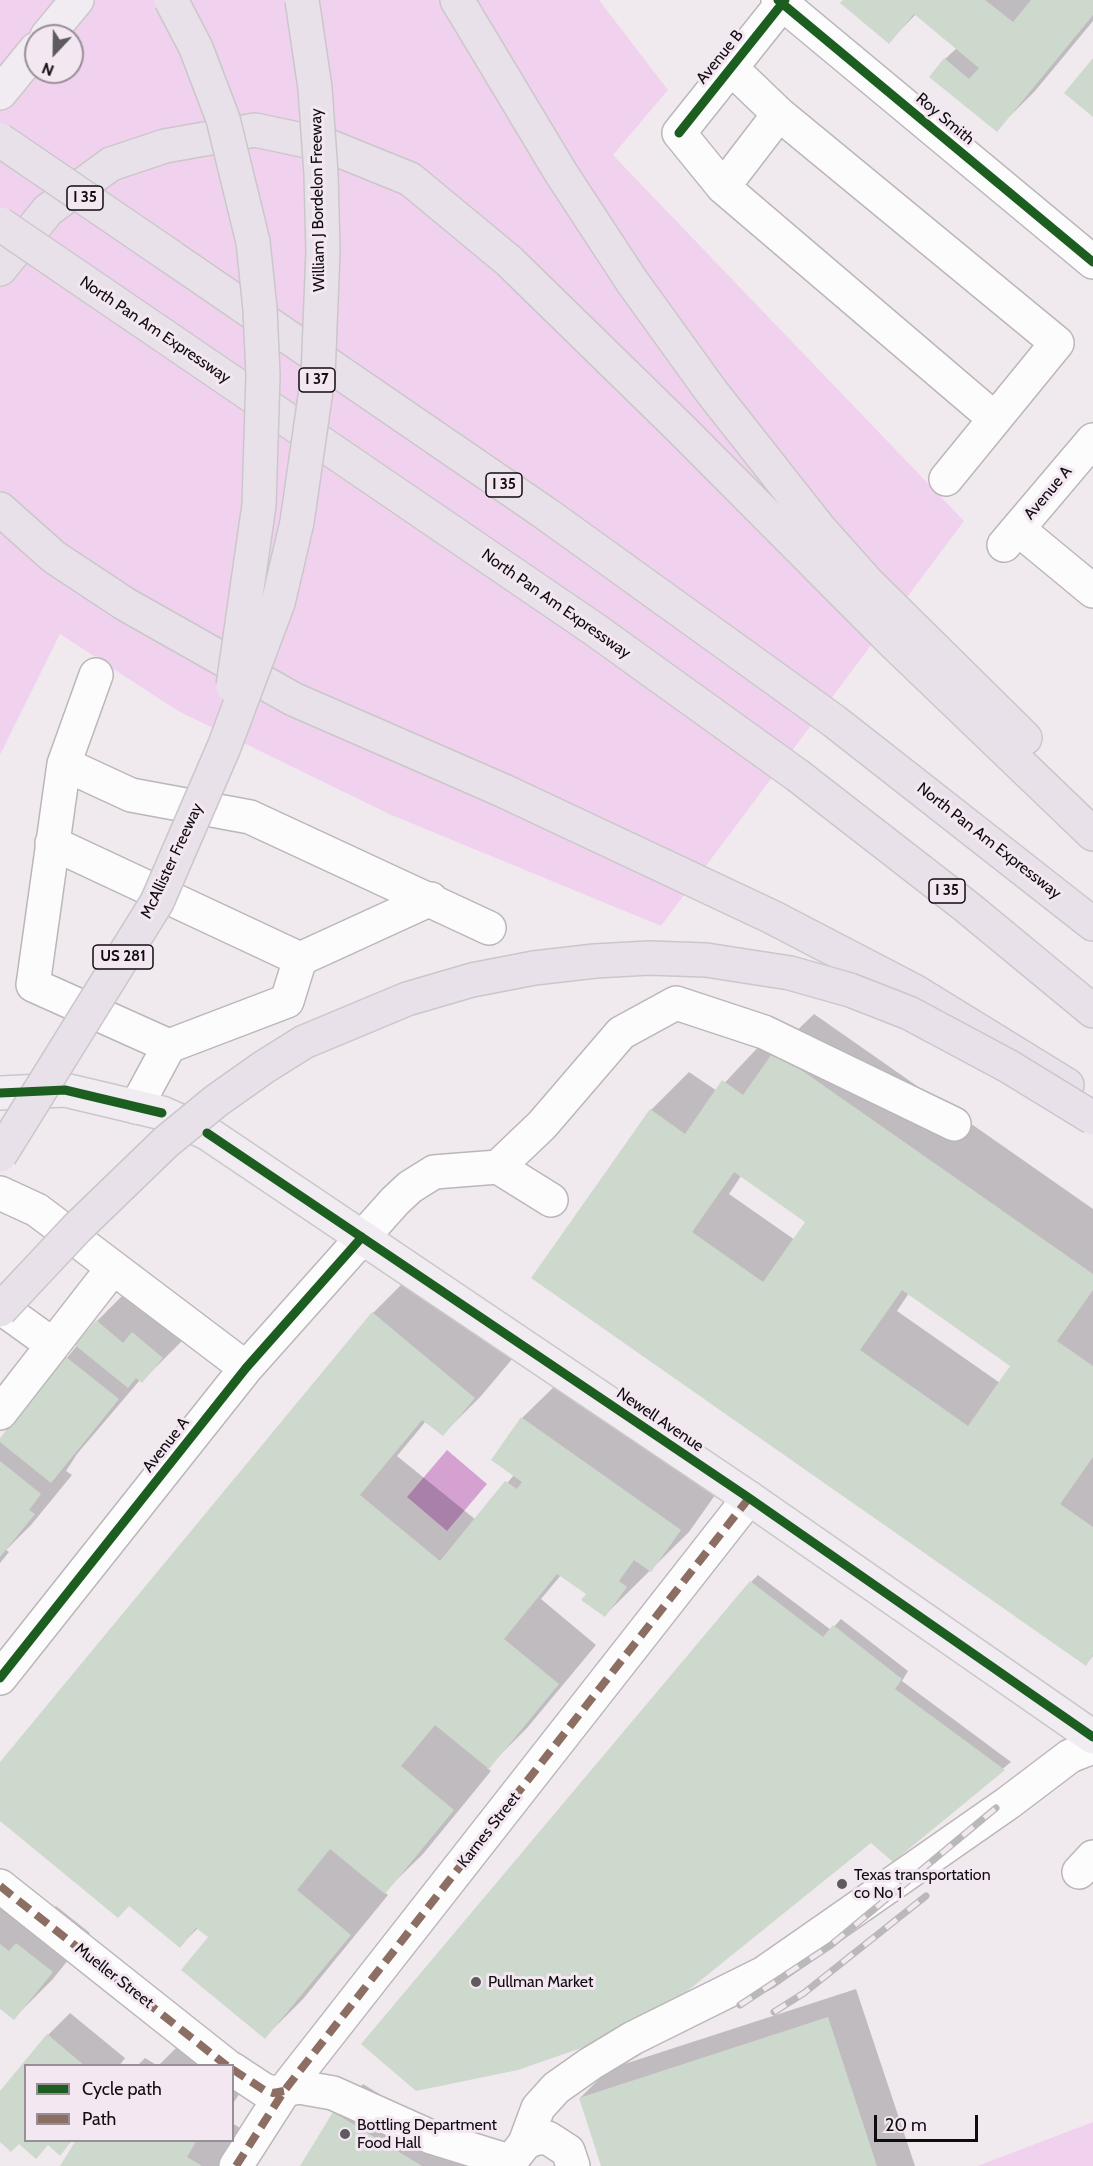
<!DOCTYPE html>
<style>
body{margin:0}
#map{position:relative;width:1093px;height:2166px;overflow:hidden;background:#f0eaef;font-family:Cabin,sans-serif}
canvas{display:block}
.legend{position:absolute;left:24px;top:2064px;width:210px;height:78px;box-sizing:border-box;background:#f3e7f1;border:2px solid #988f97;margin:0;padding:8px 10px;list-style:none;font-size:18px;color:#100c10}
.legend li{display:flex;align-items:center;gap:12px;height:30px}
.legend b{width:30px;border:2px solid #988f97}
.north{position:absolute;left:24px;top:24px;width:60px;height:60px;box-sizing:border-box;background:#f3e7f1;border:2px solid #988f97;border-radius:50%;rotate:202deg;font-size:16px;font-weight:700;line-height:24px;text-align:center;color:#100c10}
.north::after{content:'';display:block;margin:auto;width:21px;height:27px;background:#5e5a5e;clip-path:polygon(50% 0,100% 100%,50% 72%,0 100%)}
.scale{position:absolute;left:874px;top:2115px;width:104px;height:27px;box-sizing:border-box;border:3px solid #100c10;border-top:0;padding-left:8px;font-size:18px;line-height:21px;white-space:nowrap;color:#100c10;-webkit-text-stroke:4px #f3e7f1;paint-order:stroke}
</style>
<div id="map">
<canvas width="1093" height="2166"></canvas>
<ul class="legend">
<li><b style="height:8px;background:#1b5e20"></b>Cycle path</li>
<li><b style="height:8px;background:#8d6e63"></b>Path</li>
</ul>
<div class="north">N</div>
<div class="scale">20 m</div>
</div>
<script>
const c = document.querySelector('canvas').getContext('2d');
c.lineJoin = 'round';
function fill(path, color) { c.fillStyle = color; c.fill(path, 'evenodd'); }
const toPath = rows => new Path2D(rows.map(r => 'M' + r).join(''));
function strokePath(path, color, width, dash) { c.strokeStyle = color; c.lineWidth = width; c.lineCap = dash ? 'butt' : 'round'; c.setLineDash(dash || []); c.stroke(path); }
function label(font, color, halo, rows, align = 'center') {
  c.font = font + ' Cabin,sans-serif'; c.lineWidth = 6; c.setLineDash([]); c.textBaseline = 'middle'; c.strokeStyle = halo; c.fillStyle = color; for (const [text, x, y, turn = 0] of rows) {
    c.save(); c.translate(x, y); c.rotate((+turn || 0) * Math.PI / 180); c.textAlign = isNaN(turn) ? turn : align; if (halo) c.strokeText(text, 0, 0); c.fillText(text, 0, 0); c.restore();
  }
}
const green = toPath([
 [0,0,599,0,668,90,613,155,964,521,661,926,389,814,178,711,60,634,0,755],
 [36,36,72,36,72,72,36,72],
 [1093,2122,1093,2166,977,2166]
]);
const water = toPath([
 [447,1450,487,1484,447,1531,407,1497]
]);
const shadow = toPath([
 [845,0,1093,0,1093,21,1035,91,996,130,945,59,957,48,916,14,889,42],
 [814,1014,1093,1209,1093,1656,1086,1664,533,1277,651,1110,689,1072,717,1091,762,1043,775,1052],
 [741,1176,807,1222,795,1240,729,1194],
 [909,1293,1013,1365,1000,1383,897,1311],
 [411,1275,513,1358,481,1396,443,1434,426,1421,397,1456,476,1520,514,1475,522,1418,561,1380,718,1491,689,1532,605,1615,588,1594,561,1575,541,1599,596,1645,527,1728,487,1768,491,1771,423,1854,384,1892,388,1895,303,1999,265,2037,210,1937,198,1928,180,1946,130,1905,0,1820,0,1765,373,1313],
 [135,1283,200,1319,180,1343,142,1381,140,1380,77,1454,66,1471,72,1475,31,1525,6,1550,9,1552,0,1563,0,1440,97,1321],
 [758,1575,831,1630,841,1619,908,1671,902,1681,1011,1762,893,1860,751,1582],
 [0,1874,48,1913,56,1906,90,1933,52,1980,14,2018,0,2007],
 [856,1989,915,2166,603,2166,580,2098,609,2069],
 [70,2013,125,2058,119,2066,26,2066,26,2140,73,2140,60,2153,49,2144,0,2140,0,2093,48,2035],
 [191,2033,254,2072,232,2105,232,2066,158,2066],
 [145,2058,158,2066,137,2066],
 [363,2084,497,2166,301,2166,334,2113],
 [232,2123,245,2131,223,2166,61,2166,78,2140,232,2140]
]);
const building = toPath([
 [843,0,985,0,1013,22,1031,0,1093,0,1093,15,997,132,929,77,944,58,969,79,979,68,914,14,889,44,840,3],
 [1093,58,1093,117,1064,93],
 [774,1051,1093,1274,1093,1290,1057,1341,1093,1366,1093,1457,1060,1504,1093,1527,1093,1655,1086,1666,531,1278,650,1109,685,1134,722,1080,743,1095],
 [734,1172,805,1222,763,1282,692,1232],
 [902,1290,1010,1366,968,1426,860,1350],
 [372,1312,475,1398,443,1436,422,1420,360,1495,440,1561,505,1481,517,1489,522,1482,491,1460,521,1417,681,1530,651,1572,634,1560,619,1581,627,1587,605,1617,581,1600,586,1594,557,1574,504,1639,559,1684,489,1769,435,1725,401,1766,454,1810,385,1894,330,1849,297,1890,351,1935,265,2039,181,1970,208,1937,196,1928,180,1948,129,1906,118,1918,0,1821,0,1762],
 [96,1320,123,1343,132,1332,163,1358,142,1383,136,1378,128,1388,75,1345],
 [66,1357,119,1399,51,1483,0,1442,0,1438],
 [0,1461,41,1494,29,1510,35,1514,0,1557],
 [750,1581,823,1637,833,1625,902,1679,895,1689,1005,1770,893,1862,871,1843,654,2018,587,2046,518,2070,416,2091,361,2044],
 [16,1943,53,1972,14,2020,0,2009,0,1944,9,1951],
 [828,2017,877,2166,601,2166,579,2098],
 [47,2034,85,2066,26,2066,26,2140,72,2140,60,2156,48,2145,36,2159,19,2144,11,2152,0,2142,0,2091],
 [333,2112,422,2166,300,2166],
 [76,2140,197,2140,187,2157,202,2166,60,2166]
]);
const minor = toPath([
 [778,0,1093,262],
 [730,67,779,114],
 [723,187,679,133,785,0],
 [946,479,995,419,1057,343,779,114,723,187,995,419],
 [1018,529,1093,591],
 [1004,545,1093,440],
 [96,675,64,764,33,985,169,1046],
 [64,764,131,795,250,817,489,928],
 [52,843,300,959],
 [136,1107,169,1046,287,1001,300,959,431,899],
 [498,1167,551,1200],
 [0,1193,37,1210,246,1368],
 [0,1307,53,1345,113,1268],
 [0,1413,53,1345],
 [0,1678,246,1368,395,1201,410,1187,434,1172,498,1167,542,1125,621,1033,676,1003,764,1032,954,1124],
 [1079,1872,1093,1857],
 [0,1886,227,2066],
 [232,2069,264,2090,273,2093,299,2087,333,2093,431,2137,512,2162],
 [525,2143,538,2108,556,2088,590,2064,633,2038,764,1973,1008,1803,1070,1756,1093,1747],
 [515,2156,525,2143,536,2138,548,2138,568,2151,573,2166],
 [236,2166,284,2091,749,1498]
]);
const major = toPath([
 [47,36,77,0],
 [0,93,36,49],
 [0,1093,65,1090,162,1113,207,1133,749,1498,1093,1737]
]);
const highway = toPath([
 [457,0,561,173,631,280,711,391,819,528,867,582,1025,738],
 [170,256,545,513,834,721,1093,924],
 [0,269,48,210,111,164,165,146,255,130,326,145,410,179,509,261,679,427,895,644,1093,834],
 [135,316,594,629,797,775,967,907,1093,1011],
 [0,509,54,557,125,604,293,699,504,791,772,917,916,992,1067,1085]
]);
const rail = toPath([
 [740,2005,831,1945,996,1808],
 [774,2012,804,1993,926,1896]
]);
const highwayBridge = toPath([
 [171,0,196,48,223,119,253,242,260,309,263,375,259,505,233,686],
 [0,140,170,256],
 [0,224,135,316],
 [0,1155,157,902,224,747,278,603,297,522,318,376,323,251,321,174,315,88,302,0],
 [0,1310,77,1228,166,1142,216,1101,264,1067,304,1042,407,999,472,980,534,968,595,961,649,958,706,960,790,973,850,990,909,1013,1008,1066,1093,1118]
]);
const quiet = toPath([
 [0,1886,227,2066],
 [232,2069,264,2090,273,2093,284,2091],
 [236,2166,284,2091,749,1498]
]);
const cycleway = toPath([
 [778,0,1093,262],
 [679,133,785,0],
 [0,1093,65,1090,162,1113],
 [207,1133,749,1498,1093,1737],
 [0,1678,246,1368,362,1237]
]);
const markers = [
 [842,1884,6,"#5e5a5e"],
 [476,1982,6,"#5e5a5e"],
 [345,2134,6,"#5e5a5e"]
];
const shields = [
 [85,198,36],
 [317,380,36],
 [504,485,36],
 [947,891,36],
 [123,957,60]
];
const shieldNames = [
 ["I 35",85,198],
 ["I 37",317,380],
 ["I 35",504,485],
 ["I 35",947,891],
 ["US 281",123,957]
];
const streetNames = [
 ["Avenue B",720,57,-51],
 ["Roy Smith",945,119,40],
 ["William J Bordelon Freeway",318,200,-91],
 ["North Pan Am Expressway",155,330,34],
 ["Avenue A",1048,493,-50],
 ["North Pan Am Expressway",556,604,35],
 ["North Pan Am Expressway",989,841,38],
 ["McAllister Freeway",172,861,-65],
 ["Newell Avenue",660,1420,34],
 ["Avenue A",166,1445,-52],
 ["Karnes Street",489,1830,-52],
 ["Mueller Street",114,1976,38]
];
const poiNames = [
 ["Texas transportation",854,1875],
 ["co No 1",854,1893],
 ["Pullman Market",488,1982],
 ["Bottling Department",357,2125],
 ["Food Hall",357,2143]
];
fill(green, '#f1d2ee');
fill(water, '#d4a1d1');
fill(shadow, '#0003');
fill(building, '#ced9cd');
strokePath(minor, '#bbb6ba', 36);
strokePath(major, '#cac7ca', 36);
strokePath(highway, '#cac7ca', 36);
strokePath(minor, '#fdfcfd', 33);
strokePath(major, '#f1ecf1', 33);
strokePath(highway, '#e9e1e9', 33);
strokePath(rail, '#bab8b9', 7);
strokePath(rail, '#f3e7f1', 4.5, [14]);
strokePath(highwayBridge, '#cac7ca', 36, []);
strokePath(highwayBridge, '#e9e1e9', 33);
strokePath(quiet, '#8d6e63', 8, [15, 8]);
strokePath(cycleway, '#1b5e20', 9);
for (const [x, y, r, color] of markers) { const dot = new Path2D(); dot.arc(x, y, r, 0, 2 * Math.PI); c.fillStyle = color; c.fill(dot); strokePath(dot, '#f3e7f1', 2); }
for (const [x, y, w] of shields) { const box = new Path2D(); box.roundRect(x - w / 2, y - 12, w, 24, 4.5); c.fillStyle = '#f3e7f1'; c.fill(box); strokePath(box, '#100c10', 1.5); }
label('bold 15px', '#100c10', null, shieldNames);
label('16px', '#100c10', '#f3e7f1', streetNames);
label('16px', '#100c10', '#f3e7f1', poiNames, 'left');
</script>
